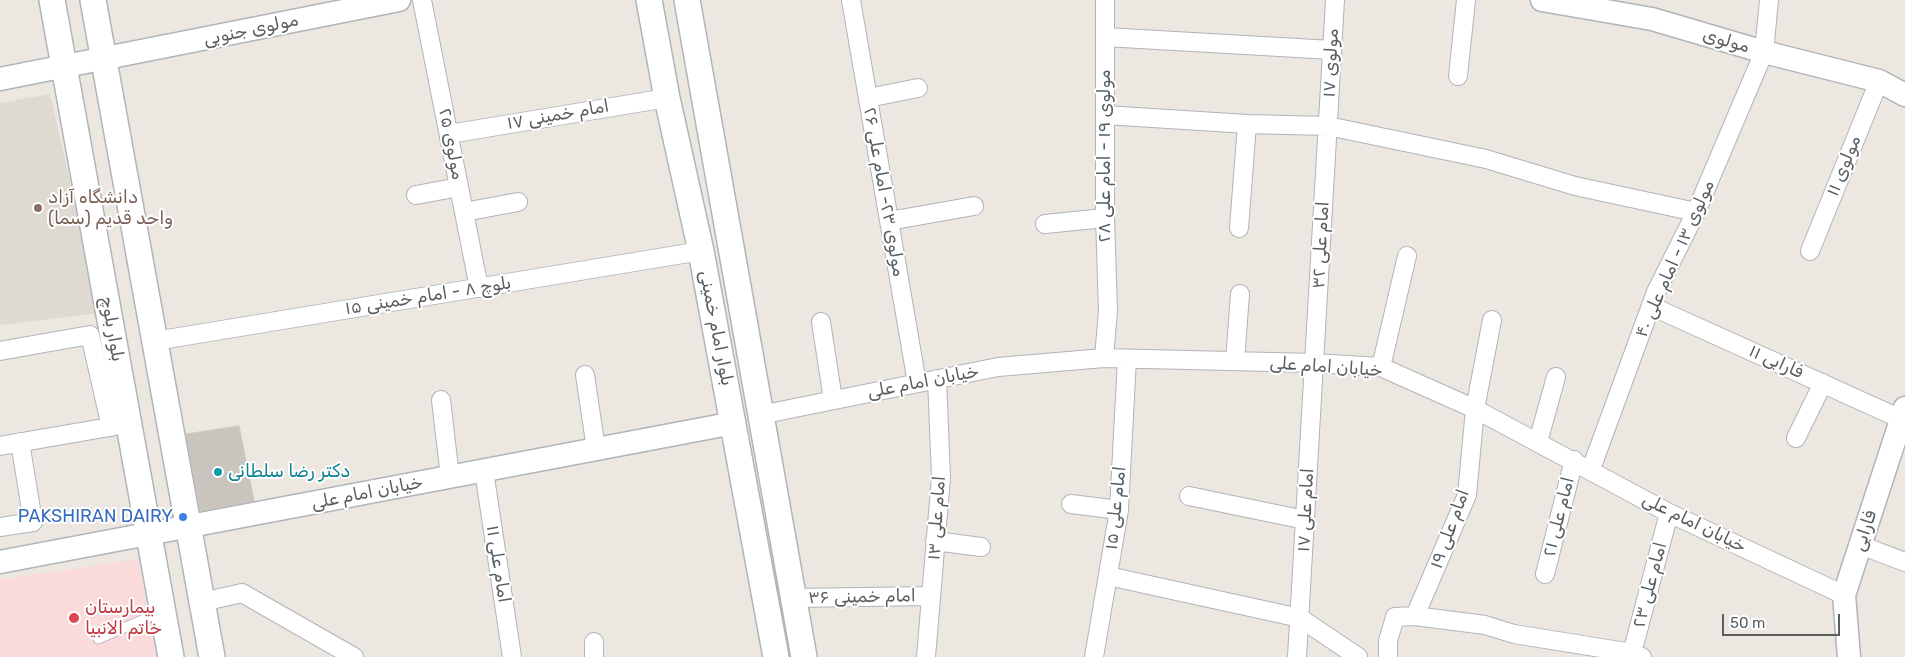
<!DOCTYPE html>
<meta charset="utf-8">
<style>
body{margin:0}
#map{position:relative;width:1905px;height:657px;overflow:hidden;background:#ece7e0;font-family:Rubik,sans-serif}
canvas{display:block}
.scale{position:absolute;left:1722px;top:614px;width:118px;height:22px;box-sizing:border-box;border:2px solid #595e61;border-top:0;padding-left:6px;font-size:15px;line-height:18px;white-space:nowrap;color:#595e61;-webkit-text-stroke:4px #fff;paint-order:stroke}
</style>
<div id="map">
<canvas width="1905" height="657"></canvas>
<div class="scale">50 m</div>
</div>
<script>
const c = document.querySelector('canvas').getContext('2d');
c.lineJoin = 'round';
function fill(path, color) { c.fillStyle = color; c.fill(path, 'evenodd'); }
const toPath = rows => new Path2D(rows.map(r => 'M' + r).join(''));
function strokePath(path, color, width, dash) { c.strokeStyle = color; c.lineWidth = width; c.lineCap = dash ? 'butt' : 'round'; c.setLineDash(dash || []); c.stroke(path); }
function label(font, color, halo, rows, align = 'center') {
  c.font = font + ' Rubik,"Noto Sans Arabic",sans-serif'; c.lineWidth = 4; c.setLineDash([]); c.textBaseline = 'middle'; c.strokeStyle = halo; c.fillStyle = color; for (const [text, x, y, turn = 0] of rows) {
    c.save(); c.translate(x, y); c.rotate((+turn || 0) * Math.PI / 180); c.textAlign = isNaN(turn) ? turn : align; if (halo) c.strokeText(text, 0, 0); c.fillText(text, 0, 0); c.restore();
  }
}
const education = toPath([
 [50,94,100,313,0,325,0,103]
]);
const medical = toPath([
 [138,559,156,657,0,657,0,580]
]);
const building = toPath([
 [239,426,254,501,200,511,186,434,239,426]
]);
const service = toPath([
 [98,639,161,612]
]);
const minor = toPath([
 [422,0,479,288],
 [851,0,917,383],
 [1105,37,1332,50],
 [1458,76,1466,0],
 [868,98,918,88],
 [1105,115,1247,124,1328,126,1486,159,1575,186,1696,212],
 [449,134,667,98],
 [416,195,459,187],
 [464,212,518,202],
 [889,221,974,206],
 [1045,224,1105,218],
 [1239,228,1247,124],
 [1810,251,1879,81],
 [1651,306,1901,419],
 [821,322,833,400],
 [155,341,701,251],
 [0,351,90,335,111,427],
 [1104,358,1108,311,1105,218,1105,0],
 [1235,361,1240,294],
 [1381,367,1407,256],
 [585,375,596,449],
 [441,400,450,477],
 [760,415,998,367,1104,358,1314,363,1381,367,1475,409,1669,513,1844,595],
 [1796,438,1823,383],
 [1538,442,1556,377],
 [0,446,121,425],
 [1591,469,1656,292,1696,212,1764,52,1769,0],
 [484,471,512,657],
 [1189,496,1305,520],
 [1071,504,1119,510],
 [0,527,33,522,20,442],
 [935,541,981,547],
 [1860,545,1905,562],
 [1545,574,1574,460],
 [1108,576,1300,618,1358,657],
 [793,598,931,596],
 [202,602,242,593,354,657],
 [1415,616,1467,495,1475,409,1492,320],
 [594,642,594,657],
 [926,657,941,477,937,379],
 [1094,657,1119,510,1127,359],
 [1297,657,1335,0],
 [1388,657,1388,641,1395,617,1415,616,1485,625,1514,634,1632,653,1642,657],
 [1631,657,1669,513]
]);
const tertiary = toPath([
 [1542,0,1652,19,1764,52,1879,81,1905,95],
 [0,79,399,0],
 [0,562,734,423],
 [1849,657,1844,595,1905,408]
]);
const secondary = toPath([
 [52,0,171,657],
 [93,0,212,657],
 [649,0,667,98,701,251,776,657],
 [687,0,804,657]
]);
const markers = [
 [38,208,5,"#8d6e63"],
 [218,472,5,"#0f9aa8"],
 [183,517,5,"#3f7fe0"],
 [74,618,6,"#e0444e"]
];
const streetNames = [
 ["مولوی جنوبی",251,30,-12],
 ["مولوی",1726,41,16],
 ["مولوی ۱۷",1331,63,-87],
 ["امام خمینی ۱۷",558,115,-10],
 ["مولوی ۲۵",451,144,79],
 ["مولوی ۱۹ - امام علی ۲۸",1105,156,-90],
 ["مولوی ۱۱",1844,166,-68],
 ["مولوی ۲۳- امام علی ۲۶",884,192,80],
 ["امام علی ۳۲",1321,245,-87],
 ["مولوی ۱۳ - امام علی ۴۰",1675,259,-66],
 ["بلوچ ۸ - امام خمینی ۱۵",428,296,-9],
 ["بلوار امام خمینی",716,328,79],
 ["بلوار بلوچ",112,329,80],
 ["فارابی ۱۱",1776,362,24],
 ["خیابان امام علی",1326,367,4],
 ["خیابان امام علی",923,382,-11],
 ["خیابان امام علی",367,493,-11],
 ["امام علی ۱۵",1116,508,-84],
 ["امام علی ۱۷",1306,510,-87],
 ["امام علی ۲۱",1559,517,-76],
 ["امام علی ۱۳",937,518,-86],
 ["خیابان امام علی",1694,523,26],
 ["امام علی ۱۹",1450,529,-70],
 ["فارابی",1865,531,-72],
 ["امام علی ۱۱",498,564,81],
 ["امام علی ۲۳",1650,585,-75],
 ["امام خمینی ۳۶",862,597,-1]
];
const educationNames = [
 ["دانشگاه آزاد",48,198],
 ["واحد قدیم (سما)",48,219]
];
const cultureNames = [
 ["دکتر رضا سلطانی",228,472]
];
const shopNames = [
 ["PAKSHIRAN DAIRY",173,517]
];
const healthNames = [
 ["بیمارستان",85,608],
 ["خاتم الانبیا",85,629]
];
fill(education, '#ded9d1');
fill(medical, '#fbdadc');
fill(building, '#cac4be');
strokePath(building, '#d1c8be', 1);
strokePath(service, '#b1b4b8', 11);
strokePath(minor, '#b1b4b8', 20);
strokePath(tertiary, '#b1b4b8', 25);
strokePath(secondary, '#b0b5b8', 28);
strokePath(service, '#fff', 9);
strokePath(minor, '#fff', 18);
strokePath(tertiary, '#fff', 22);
strokePath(secondary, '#fff', 25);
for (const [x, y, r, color] of markers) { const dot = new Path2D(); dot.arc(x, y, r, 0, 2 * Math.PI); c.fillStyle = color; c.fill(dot); strokePath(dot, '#fff', 2); }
label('18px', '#595e61', '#fff', streetNames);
label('18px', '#785e54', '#fff', educationNames, 'left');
label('18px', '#0d838f', '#fff', cultureNames, 'left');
label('18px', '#366cbe', '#fff', shopNames, 'right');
label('18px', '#be3a42', '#fff', healthNames, 'left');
</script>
